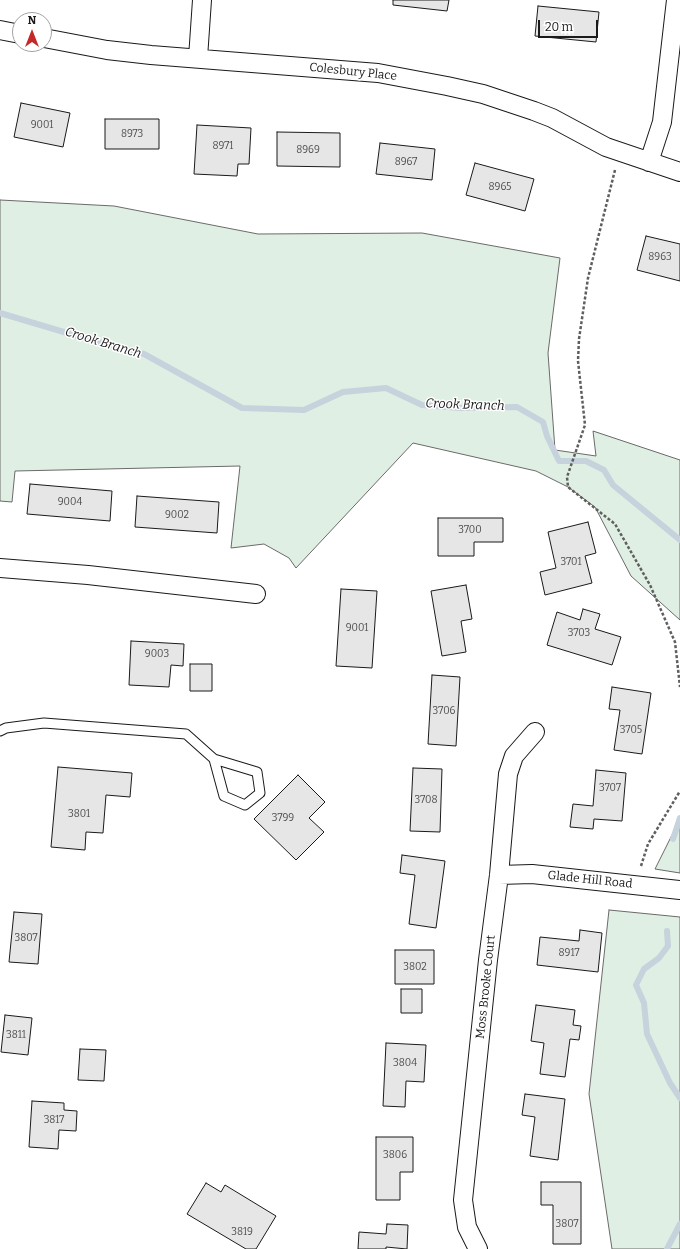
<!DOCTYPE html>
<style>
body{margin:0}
#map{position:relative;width:680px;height:1249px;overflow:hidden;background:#fff;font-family:Bitter,serif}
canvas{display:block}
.north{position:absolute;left:12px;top:12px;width:40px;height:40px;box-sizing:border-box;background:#fff;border:1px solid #a3a3a3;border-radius:50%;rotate:0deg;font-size:11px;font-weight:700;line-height:16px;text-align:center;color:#1a1a1a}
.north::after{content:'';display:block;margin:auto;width:14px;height:18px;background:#c62828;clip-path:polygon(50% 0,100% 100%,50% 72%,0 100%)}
.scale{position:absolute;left:538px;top:20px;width:60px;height:18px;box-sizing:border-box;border:2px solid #1a1a1a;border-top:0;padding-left:5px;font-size:12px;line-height:14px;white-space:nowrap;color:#1a1a1a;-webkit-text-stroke:3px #fff;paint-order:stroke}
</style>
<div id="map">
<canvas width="680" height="1249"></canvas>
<div class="north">N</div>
<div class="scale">20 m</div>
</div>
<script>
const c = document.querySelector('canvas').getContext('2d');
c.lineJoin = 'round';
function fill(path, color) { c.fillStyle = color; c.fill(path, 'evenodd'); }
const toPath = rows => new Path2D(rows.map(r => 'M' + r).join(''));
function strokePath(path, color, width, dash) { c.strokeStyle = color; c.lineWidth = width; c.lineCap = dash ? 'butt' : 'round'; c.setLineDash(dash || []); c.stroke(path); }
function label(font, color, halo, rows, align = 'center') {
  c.font = font + ' Bitter,serif'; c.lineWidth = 3; c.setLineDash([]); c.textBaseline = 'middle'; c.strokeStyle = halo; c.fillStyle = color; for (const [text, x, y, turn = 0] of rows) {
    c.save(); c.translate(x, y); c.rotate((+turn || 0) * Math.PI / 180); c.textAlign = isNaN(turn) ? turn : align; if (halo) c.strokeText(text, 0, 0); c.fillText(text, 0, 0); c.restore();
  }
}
const green = toPath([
 [0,200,114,206,258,234,422,233,560,258,548,353,555,450,596,456,593,431,680,460,680,620,631,576,595,507,568,487,536,471,413,443,296,568,289,558,264,544,231,548,240,466,15,471,12,502,0,501,0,200],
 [680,819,680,873,655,869,680,819],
 [609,910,680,917,680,1249,612,1249,589,1094,609,910]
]);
const stream = toPath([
 [0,313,84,338,144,354,242,408,304,410,343,392,386,388,422,405,460,408,517,407,543,422,547,436,559,461,586,461,604,470,613,485,680,540],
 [673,839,680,818],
 [667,931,668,946,659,958,644,969,636,985,644,1003,647,1034,670,1083,680,1098],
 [667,1249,680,1224]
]);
const building = toPath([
 [393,0,449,0,447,11,393,5,393,0],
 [538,6,599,12,596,42,535,36,538,6],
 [21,103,70,113,63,147,14,137,21,103],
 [105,119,159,119,159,149,105,149,105,119],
 [197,125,251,128,249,164,238,164,237,176,194,174,197,125],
 [277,132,340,133,340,167,277,166,277,132],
 [380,143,435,149,432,180,376,174,380,143],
 [475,163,534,179,525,211,466,195,475,163],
 [646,236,680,244,680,281,637,270,646,236],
 [30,484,112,491,110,521,27,514,30,484],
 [137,496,219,502,217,533,135,527,137,496],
 [438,518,503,518,503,542,474,542,474,556,438,556,438,518],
 [588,522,596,553,585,556,592,583,545,595,540,572,556,568,548,532,588,522],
 [466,585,472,619,461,621,466,652,442,656,431,591,466,585],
 [341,589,377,591,372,668,336,666,341,589],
 [583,609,600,614,595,629,621,637,612,665,547,645,557,612,580,620,583,609],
 [131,641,184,644,183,666,171,665,169,687,129,685,131,641],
 [190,664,212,664,212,691,190,691,190,664],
 [432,675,460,677,456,746,428,744,432,675],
 [612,687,651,693,642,754,614,750,620,710,609,709,612,687],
 [58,767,132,773,130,797,106,795,103,833,86,832,85,850,51,847,58,767],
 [413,768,442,769,440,832,410,831,413,768],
 [596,770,626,773,622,821,594,819,593,829,570,827,573,804,593,806,596,770],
 [298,775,325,802,309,818,324,832,296,860,254,819,298,775],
 [402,855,445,861,436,928,409,924,415,875,400,873,402,855],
 [14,912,42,914,38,964,9,962,14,912],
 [580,930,602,933,598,972,537,965,540,937,579,941,580,930],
 [395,950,434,950,434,984,395,984,395,950],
 [401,989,422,989,422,1013,401,1013,401,989],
 [536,1005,575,1010,573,1025,581,1026,579,1040,570,1039,565,1077,540,1074,544,1043,531,1041,536,1005],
 [5,1015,32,1018,28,1055,1,1052,5,1015],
 [386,1043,426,1045,424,1082,406,1081,405,1107,383,1106,386,1043],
 [80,1049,106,1050,104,1081,78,1080,80,1049],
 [525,1094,565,1099,558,1160,530,1156,535,1117,522,1115,525,1094],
 [32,1101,64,1103,64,1110,77,1111,76,1131,59,1130,58,1149,29,1147,32,1101],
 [376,1137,413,1137,413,1172,400,1172,400,1200,376,1200,376,1137],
 [541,1182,581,1182,581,1244,553,1244,553,1205,541,1205,541,1182],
 [206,1183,221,1192,225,1185,276,1216,256,1249,246,1249,187,1214,206,1183],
 [387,1224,408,1225,407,1249,386,1247,386,1249,358,1249,359,1232,386,1234,387,1224]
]);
const path = toPath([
 [615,170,588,278,579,339,578,361,585,425,567,477,568,487,615,524,650,585,675,642,680,687],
 [641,866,648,844,680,791]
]);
const service = toPath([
 [0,731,6,728,44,723,186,734,214,759,257,772,260,793,245,805,224,796,214,759]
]);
const minor = toPath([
 [0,30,20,34],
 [44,38,107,50,151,55,378,73,447,86,483,94,534,111,552,118,606,147,680,172],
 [198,58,202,0],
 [649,162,662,122,676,0],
 [0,568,88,575,256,594],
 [499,875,532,874,680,890],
 [478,1249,467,1227,463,1200,488,960,499,875,508,774,514,756,535,732]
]);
const numberNames = [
 ["9001",42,125],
 ["8973",132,134],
 ["8971",223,146],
 ["8969",308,150],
 ["8967",406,162],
 ["8965",500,187],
 ["8963",660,257],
 ["9004",70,502],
 ["9002",177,515],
 ["3700",470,530],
 ["3701",571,562],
 ["9001",357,628],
 ["3703",579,633],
 ["9003",157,654],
 ["3706",444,711],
 ["3705",631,730],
 ["3707",610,788],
 ["3708",426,800],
 ["3801",79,814],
 ["3799",283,818],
 ["3807",26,938],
 ["8917",569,953],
 ["3802",415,967],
 ["3811",16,1035],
 ["3804",405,1063],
 ["3817",54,1120],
 ["3806",395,1155],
 ["3807",567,1224],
 ["3819",242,1232]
];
const streetNames = [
 ["Colesbury Place",353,72,6],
 ["Glade Hill Road",590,880,6],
 ["Moss Brooke Court",486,987,-84]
];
const waterNames = [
 ["Crook Branch",103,343,17],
 ["Crook Branch",465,405,2]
];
fill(green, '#e0efe3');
strokePath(green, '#6a6a6a', 1);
strokePath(stream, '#c6d2dc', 6);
fill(building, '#e6e6e6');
strokePath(building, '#1a1a1a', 1);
strokePath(service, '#1a1a1a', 11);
strokePath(minor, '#1a1a1a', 20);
strokePath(path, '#5f5f5f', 2.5, [3, 2]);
strokePath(service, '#fff', 9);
strokePath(minor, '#fff', 18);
label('10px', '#4d4d4d', null, numberNames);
label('12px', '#1a1a1a', '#fff', streetNames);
label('italic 13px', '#1a1a1a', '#fff', waterNames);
</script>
